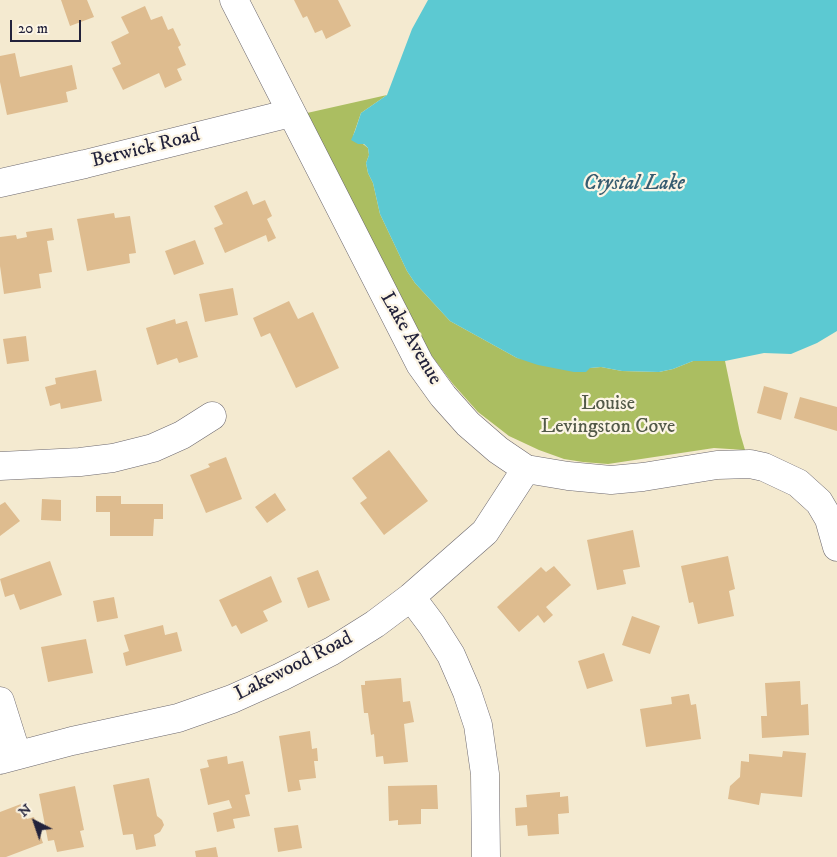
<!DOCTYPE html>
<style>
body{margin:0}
#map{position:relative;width:837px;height:857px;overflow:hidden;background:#f4ead0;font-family:"IM FELL DW Pica",serif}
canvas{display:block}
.north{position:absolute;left:10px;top:797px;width:50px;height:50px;-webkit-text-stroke:4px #fcf5e5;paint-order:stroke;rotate:319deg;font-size:14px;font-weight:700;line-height:20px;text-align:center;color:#22223b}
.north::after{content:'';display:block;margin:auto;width:18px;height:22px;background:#22223b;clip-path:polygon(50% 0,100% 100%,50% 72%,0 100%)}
.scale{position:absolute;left:10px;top:20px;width:71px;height:22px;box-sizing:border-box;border:2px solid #22223b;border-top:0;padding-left:6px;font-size:15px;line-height:18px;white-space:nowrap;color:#22223b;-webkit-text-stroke:4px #fcf5e5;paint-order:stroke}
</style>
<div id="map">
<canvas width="837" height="857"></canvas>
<div class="north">N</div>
<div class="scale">20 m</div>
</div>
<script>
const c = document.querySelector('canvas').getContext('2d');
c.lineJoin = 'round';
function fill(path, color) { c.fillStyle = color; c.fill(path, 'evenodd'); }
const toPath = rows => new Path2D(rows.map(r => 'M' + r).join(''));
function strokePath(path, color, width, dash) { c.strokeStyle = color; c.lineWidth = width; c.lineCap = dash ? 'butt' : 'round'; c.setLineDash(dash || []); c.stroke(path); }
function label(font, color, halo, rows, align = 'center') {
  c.font = font + ' "IM FELL DW Pica",serif'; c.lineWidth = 4.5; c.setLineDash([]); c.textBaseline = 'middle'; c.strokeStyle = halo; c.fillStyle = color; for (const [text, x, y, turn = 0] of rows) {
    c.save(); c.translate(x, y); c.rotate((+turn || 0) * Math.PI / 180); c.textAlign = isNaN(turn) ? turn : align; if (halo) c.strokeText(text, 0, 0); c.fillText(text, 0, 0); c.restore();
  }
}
const green = toPath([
 [387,95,361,113,353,136,368,148,369,155,366,163,368,173,373,183,380,214,407,271,415,283,450,321,517,358,590,368,601,367,622,371,659,372,673,369,693,361,725,361,740,433,745,450,714,448,608,464,583,462,564,459,539,450,509,436,478,412,453,384,431,355,408,315,307,113]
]);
const water = toPath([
 [428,0,837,0,837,331,817,343,791,354,764,353,725,361,693,361,673,369,659,372,622,371,601,367,590,368,586,372,574,372,538,365,517,358,450,321,415,283,407,271,380,214,373,183,368,173,366,163,369,155,368,148,364,144,358,144,351,140,355,131,361,113,387,95,412,29]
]);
const building = toPath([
 [61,0,87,0,94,17,70,26],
 [294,0,338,0,351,26,326,39,322,30,315,33,307,16,303,18],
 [145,6,151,20,162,16,168,30,173,28,181,45,178,47,186,65,177,69,182,80,165,88,159,73,123,90,112,68,121,64,111,42,129,33,121,17],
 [15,53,20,77,72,65,77,89,66,92,68,102,7,115,0,82,0,56],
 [247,191,253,205,265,200,272,216,267,219,276,238,268,242,266,235,225,253,214,228,223,224,214,206],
 [114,213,115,218,130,216,136,253,129,254,130,263,87,271,77,219],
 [52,228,54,240,47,241,52,272,39,274,41,288,4,294,0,266,0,237,16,235,17,239,27,237,26,232],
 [195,240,204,264,174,275,165,251],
 [233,288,238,315,205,322,199,294],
 [289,301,298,319,313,312,339,368,296,388,270,333,261,337,253,318],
 [175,319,176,324,187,321,198,357,179,363,177,358,157,365,146,328],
 [26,336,29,361,7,364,3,339],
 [96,370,102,401,61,409,60,403,50,406,45,387,56,384,55,378],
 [764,386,788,393,781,420,757,413],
 [800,397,837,407,837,431,794,418],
 [389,450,428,501,384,535,360,503,367,498,352,478],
 [226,457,242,499,206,513,190,475,210,467,208,464],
 [275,493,286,510,267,523,255,507],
 [96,496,121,496,121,504,163,504,163,519,154,519,153,536,110,536,110,512,96,512],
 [42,499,61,500,61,521,41,520],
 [5,502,20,521,0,536,0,505],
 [633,530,640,567,623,570,626,584,597,590,587,540],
 [728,556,735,589,729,591,734,616,698,624,693,602,689,603,681,566],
 [50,561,62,595,20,610,14,594,5,597,0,579],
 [554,566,571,585,546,607,553,615,544,623,538,615,519,632,497,607,541,567,546,572],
 [318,570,330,600,308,608,297,578],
 [271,576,282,602,263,611,268,621,241,634,236,625,232,627,219,600],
 [114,597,118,618,97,622,93,601],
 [632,616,660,626,650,654,622,645],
 [163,625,165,635,177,632,182,651,126,666,123,653,129,651,124,635],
 [86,639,93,673,48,682,41,647],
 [604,653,613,681,587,689,578,661],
 [401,678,403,702,410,701,414,722,404,724,408,762,384,764,383,756,376,757,374,734,371,735,368,713,364,713,361,685,365,685,365,681],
 [800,681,801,705,808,704,809,735,762,738,761,716,767,716,765,683],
 [689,694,691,705,696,704,701,739,646,747,640,709,672,704,671,697],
 [310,731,312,749,317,748,318,761,314,761,316,778,299,780,301,790,288,792,279,736],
 [783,751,806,753,802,797,761,793,759,805,728,799,730,786,740,777,741,761,749,762,749,754,782,757],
 [227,756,228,764,243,761,250,794,245,795,250,816,233,819,235,828,217,832,213,813,232,808,229,800,208,805,200,769,209,767,207,760],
 [149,778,157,816,162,820,164,825,160,832,154,835,156,846,136,850,133,834,123,835,113,785],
 [437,785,438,809,421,809,421,824,398,825,398,820,389,821,388,786],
 [75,786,84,830,80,831,84,847,57,852,54,840,48,841,39,794],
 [560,792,560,797,568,796,569,813,558,814,559,834,528,836,527,825,516,826,515,808,527,807,526,795],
 [21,804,27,819,34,817,43,843,6,857,0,857,0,812],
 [298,825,302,848,278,852,274,828],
 [216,847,218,857,196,857,195,851]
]);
const minor = toPath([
 [234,0,420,364,443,396,468,424,498,450,526,469,568,476,611,480,643,477,717,465,750,464,764,467,798,483,819,502,829,519,837,547],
 [0,183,85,164,291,113],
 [0,466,80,462,113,458,153,448,182,435,212,416],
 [411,597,432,625,451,655,467,692,478,725,485,774,486,857],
 [0,701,17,755],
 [0,760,72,741,178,718,232,699,281,677,332,651,375,624,411,597,485,532,526,469]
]);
const streetNames = [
 ["Berwick Road",146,149,-14],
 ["Lake Avenue",410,339,60],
 ["Lakewood Road",294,667,-27]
];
const parkNames = [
 ["Louise",608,405],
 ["Levingston Cove",608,428]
];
const waterNames = [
 ["Crystal Lake",634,185]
];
fill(green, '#abbe61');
fill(water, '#5cc9d2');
fill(building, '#debc8f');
strokePath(minor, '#6c686f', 29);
strokePath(minor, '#fff', 28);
label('20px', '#22223b', '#fcf5e5', streetNames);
label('20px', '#525948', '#fcf5e5', parkNames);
label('italic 21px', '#365c70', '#fcf5e5', waterNames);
</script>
